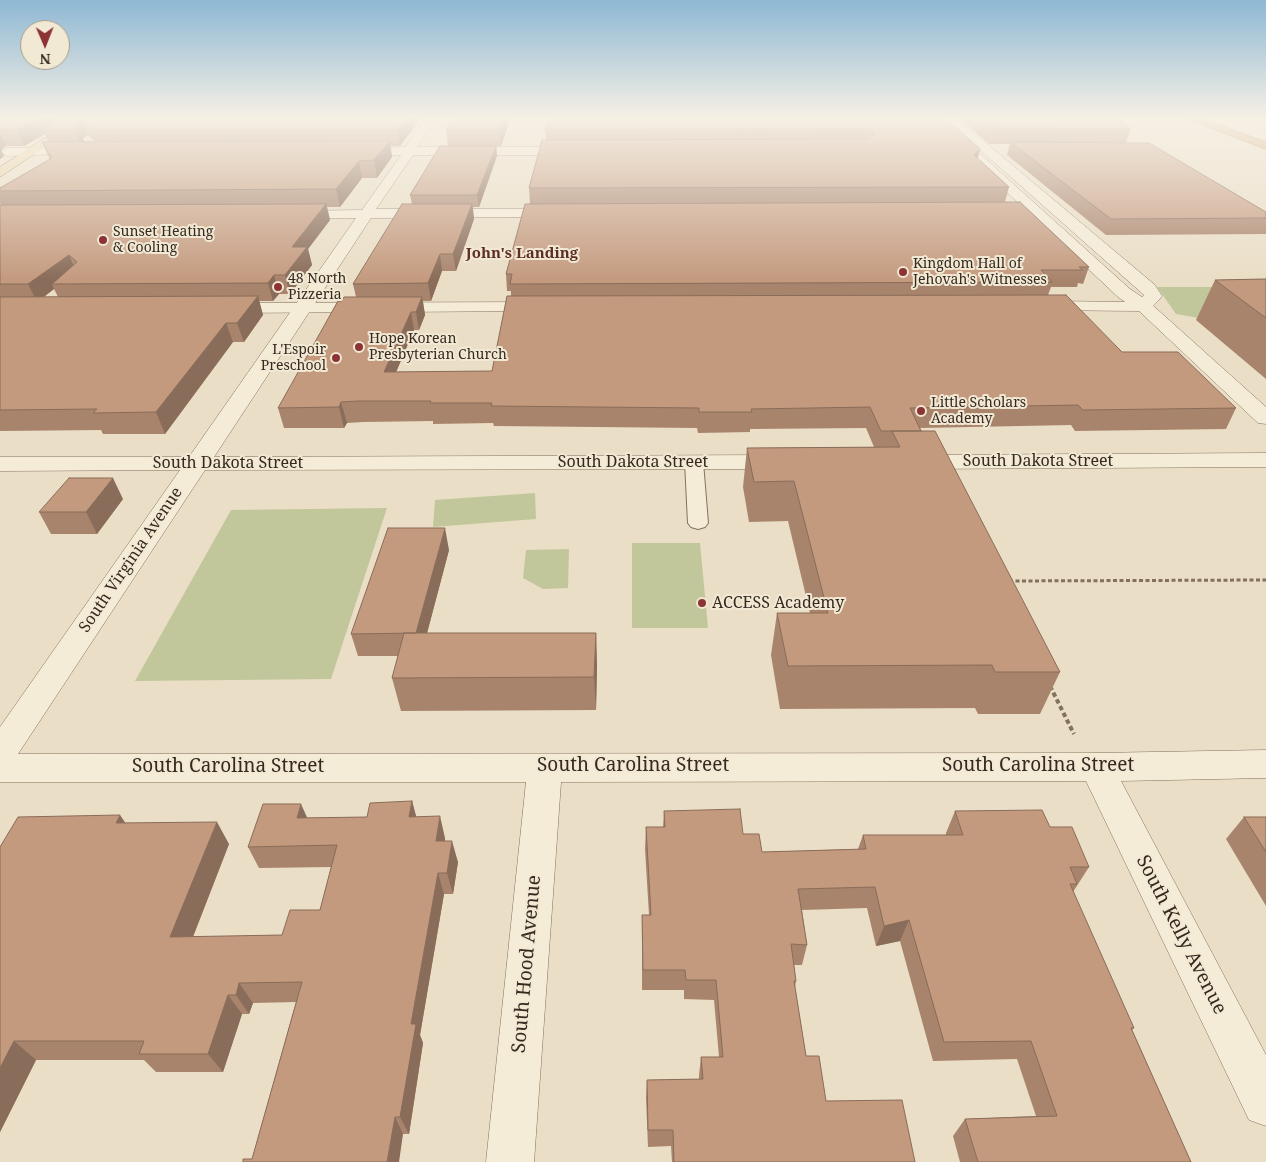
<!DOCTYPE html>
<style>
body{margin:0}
#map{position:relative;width:1266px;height:1162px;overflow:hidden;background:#eadec6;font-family:"Noto Serif",serif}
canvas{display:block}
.north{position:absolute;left:20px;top:20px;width:50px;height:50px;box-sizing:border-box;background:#f2e9d4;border:1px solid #a69c8c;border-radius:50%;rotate:179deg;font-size:14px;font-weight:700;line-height:20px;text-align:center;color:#352920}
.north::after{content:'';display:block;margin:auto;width:18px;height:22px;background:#8c3336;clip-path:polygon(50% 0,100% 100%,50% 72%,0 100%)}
</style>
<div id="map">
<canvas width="1266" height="1162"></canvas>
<div class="north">N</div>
</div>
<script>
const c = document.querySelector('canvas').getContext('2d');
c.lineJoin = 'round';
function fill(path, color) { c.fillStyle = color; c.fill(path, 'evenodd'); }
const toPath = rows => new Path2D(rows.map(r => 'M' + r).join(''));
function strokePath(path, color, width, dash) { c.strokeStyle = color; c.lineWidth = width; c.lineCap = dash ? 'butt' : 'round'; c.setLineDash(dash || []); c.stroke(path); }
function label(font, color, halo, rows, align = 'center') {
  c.font = font + ' "Noto Serif",serif'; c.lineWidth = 4; c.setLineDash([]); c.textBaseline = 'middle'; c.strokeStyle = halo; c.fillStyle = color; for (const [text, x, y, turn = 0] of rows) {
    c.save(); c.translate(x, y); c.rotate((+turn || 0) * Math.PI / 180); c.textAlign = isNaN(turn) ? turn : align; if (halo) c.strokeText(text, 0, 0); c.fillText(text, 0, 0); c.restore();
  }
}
const green = toPath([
 [1157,287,1266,287,1266,330,1176,314],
 [535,493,536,519,433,527,435,500],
 [387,508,331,679,135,681,231,510],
 [632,543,700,543,708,628,632,628],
 [569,549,568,588,543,589,523,578,526,550]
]);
const pathFar1 = toPath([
 [1009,581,1266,580]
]);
const path = toPath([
 [1050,686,1074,734]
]);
const service = toPath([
 [694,457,700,458,703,462,708,523,705,527,698,529,691,527,688,523,685,462,688,458,694,457]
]);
const minor = toPath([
 [427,117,437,117,417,147,576,147,582,151,576,155,413,155,376,209,559,209,566,213,559,217,371,218,214,457,782,455,790,457,794,462,790,467,782,469,205,470,18,754,1096,753,1266,750,1266,778,1121,781,1266,1055,1266,1126,1249,1120,1086,781,561,782,534,1162,486,1162,526,782,0,782,0,727,180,470,0,471,0,457,189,457,356,218,292,218,287,217,285,214,287,211,362,210,401,155,354,155,348,151,350,149,405,147,427,117],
 [927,117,939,117,1130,289,1142,297,1144,295,943,117,955,117,1155,285,1162,296,1159,300,1149,310,1143,311,1137,310,1118,297,927,117],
 [83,147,89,151,87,153,7,156,1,152,7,148,83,147],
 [1266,453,1266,467,913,469,905,467,901,462,905,457,913,455,1266,453]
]);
const tertiary = toPath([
 [1038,301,1149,302,1266,407,1266,424,1258,423,1139,311,1032,310,1029,306,1032,302,1038,301],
 [543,302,549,303,552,307,549,311,223,313,217,312,214,308,217,304,223,303,543,302]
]);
const primary = toPath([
 [77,117,90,117,0,177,0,167,77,117]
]);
const motorway = toPath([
 [1181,117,1197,117,1266,142,1266,149,1181,117]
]);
const wall = toPath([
 [0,117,422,117,400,146,390,146,392,157,377,178,362,178,340,207,327,207,330,220,308,249,312,265,290,294,279,294,273,301,259,301,263,315,244,342,233,342,165,434,103,434,101,430,0,431,0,205,1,205,0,203,0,188,50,160,42,142,48,142,45,134,24,146,6,146,1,150,4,156,0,159],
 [88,135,94,141,84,141,83,138],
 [54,289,58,297,44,297,50,292],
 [454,117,511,117,501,146,496,146,497,156,479,207,473,207,474,219,456,271,442,271,431,301,423,301,425,315,419,330,414,330,396,372,492,371,511,296,511,291,507,291,506,274,530,204,529,188,546,140,545,130,944,117,977,158,1009,187,1005,202,1089,267,1083,284,1078,283,1077,287,1051,287,1048,295,1122,352,1236,408,1226,429,1075,431,1071,425,920,428,1060,672,1040,714,978,714,975,708,780,709,771,655,777,613,810,613,788,521,749,522,743,487,747,448,874,447,866,428,750,429,750,432,698,433,697,428,494,426,493,423,433,424,433,421,363,422,347,423,344,428,284,428,278,408,342,301,356,297,353,284,412,204,410,195,448,146,446,130],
 [958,117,1116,117,1131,129,1126,143,1266,218,1266,234,1106,235,1007,155,1010,144,989,144],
 [1266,279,1266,379,1196,320,1215,280],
 [123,499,97,534,51,534,39,512],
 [449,550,427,633,596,633,597,666,596,710,401,711,392,678,398,656,358,656,351,634],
 [412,801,416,817,445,838,445,841,458,862,453,894,444,894,420,1035,423,1043,409,1134,403,1134,252,1159,296,1002,253,1003,249,1014,242,1014,223,1072,156,1072,144,1060,36,1060,0,1132,0,847,125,823,229,844,193,937,282,935,320,910,331,867,259,868,248,847,307,818,367,817],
 [664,811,743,834,762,852,858,849,863,835,946,835,946,833,955,811,1050,827,1089,867,1073,892,1134,1028,1132,1030,1191,1162,960,1162,953,1136,965,1119,1036,1116,1017,1059,933,1061,900,941,876,946,867,908,802,910,807,945,802,965,794,965,796,981,795,987,806,1056,826,1101,915,1162,672,1162,671,1146,648,1147,646,1098,647,1080,699,1079,699,1075,701,1057,719,1057,714,1000,684,999,684,990,642,990,642,915,649,915,645,849,646,827,663,827],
 [1244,817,1266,817,1266,906,1226,839]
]);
const shadedWall = toPath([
 [41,117,73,117,43,130,45,134,24,146,17,130],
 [408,117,422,117,400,146,398,130],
 [504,117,511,117,501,146,499,130],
 [82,120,88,135,83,138,84,144,81,146,75,130,77,123],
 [0,133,6,146,1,150,4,156,0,159],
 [390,141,392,157,377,178,374,160],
 [496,146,497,156,479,207,477,195],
 [980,149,976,166,974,155],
 [359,161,362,178,340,207,336,189],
 [326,204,330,220,308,249,312,265,290,294,285,275,292,247],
 [472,204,474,219,456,271,453,254],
 [440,254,442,271,431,301,428,283],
 [69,255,77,273,52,284,54,289,37,302,28,284],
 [274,275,279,294,273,301,268,283],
 [258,296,263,315,244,342,237,323],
 [422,297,425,315,419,330,416,312],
 [411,312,414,330,388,391,384,372],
 [226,323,233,342,165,434,156,412],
 [341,402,347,423,344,428,339,407],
 [113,478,123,499,97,534,86,512],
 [445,528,449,550,421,656,416,634],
 [596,633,597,666,596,710,594,677],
 [412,801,418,823,409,817],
 [301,804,311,826,297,818],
 [120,815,135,837,116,823],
 [440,816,445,838,442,862,436,841],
 [217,822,229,844,185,957,170,937],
 [452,841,458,862,453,894,447,873],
 [438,873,444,894,420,1035,423,1043,409,1134,400,1117,411,1024],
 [909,920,900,941,876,946,884,926],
 [239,983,253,1003,249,1014,236,995],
 [228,995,242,1014,223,1072,208,1054],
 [14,1041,36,1060,0,1132,0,1068],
 [395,1117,403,1134,399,1162,387,1162]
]);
const building = toPath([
 [0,117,41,117,17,130,0,130,0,117],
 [63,117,408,117,398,130,92,130,82,120,77,123,78,128,75,130,43,130,63,117],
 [454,117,504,117,499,130,446,130,454,117],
 [549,117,944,117,980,149,974,155,1009,187,529,188,542,140,868,139,875,133,868,129,545,130,549,117],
 [980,117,1116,117,1131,129,993,128,980,117],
 [390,141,374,160,359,161,336,189,0,191,0,188,52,158,42,142,390,141],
 [1010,142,1149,143,1266,212,1266,218,1111,219,1010,142],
 [440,146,496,146,477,195,410,195,440,146],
 [1020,202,1089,267,1079,267,1083,270,1041,270,1052,282,510,284,512,274,506,274,525,204,1020,202],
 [326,204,292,247,307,247,285,275,274,275,268,283,52,284,77,262,69,255,28,284,0,284,0,205,326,204],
 [402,204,472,204,453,254,440,254,428,283,353,284,402,204],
 [1266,279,1266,318,1215,280,1266,279],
 [1066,295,1122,352,1178,352,1236,408,1083,410,1078,405,910,408,921,431,881,431,870,407,751,409,752,412,699,412,699,408,491,406,492,403,430,403,431,401,358,401,341,402,339,407,278,408,338,301,342,301,344,297,422,297,416,312,411,312,384,372,492,371,507,296,1066,295],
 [258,296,237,323,226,323,156,412,93,413,97,409,0,410,0,297,258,296],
 [892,431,935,431,1060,672,995,672,992,665,788,666,777,613,828,613,794,481,754,482,747,448,900,447,892,431],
 [69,478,113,478,86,512,39,512,69,478],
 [388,528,445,528,416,633,351,634,388,528],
 [404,633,596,633,594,677,392,678,404,633],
 [412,801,409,817,440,816,436,841,452,841,447,873,438,873,411,1024,416,1024,400,1117,395,1117,387,1162,243,1162,243,1159,252,1159,302,982,239,983,236,995,228,995,208,1054,139,1054,144,1041,14,1041,0,1068,0,847,18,817,120,815,116,823,217,822,170,937,282,935,290,910,320,910,337,845,248,847,263,804,301,804,297,818,367,817,370,803,412,801],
 [740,809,743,834,759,834,762,852,866,849,863,835,963,835,955,811,1042,810,1050,827,1072,827,1089,867,1070,867,1077,884,1070,884,1134,1028,1131,1028,1191,1162,978,1162,965,1119,1057,1116,1031,1041,944,1042,909,920,884,926,875,887,798,889,807,945,791,944,796,981,794,981,806,1056,819,1056,826,1101,902,1100,915,1162,674,1162,673,1130,648,1130,647,1080,703,1079,701,1057,723,1057,716,980,686,980,685,970,643,970,642,915,651,915,646,827,665,827,664,811,740,809],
 [1244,817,1266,817,1266,852,1244,817]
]);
const markers = [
 [103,240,5,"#8c3336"],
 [903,272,5,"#8c3336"],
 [278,287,5,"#8c3336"],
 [359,347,5,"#8c3336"],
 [336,358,5,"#8c3336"],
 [921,411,5,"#8c3336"],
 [702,603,5,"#8c3336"]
];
const farPoinames = [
 ["Sunset Heating",113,232],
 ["& Cooling",113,248],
 ["Kingdom Hall of",913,264],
 ["Jehovah's Witnesses",913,280],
 ["48 North",288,279],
 ["Pizzeria",288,295],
 ["Hope Korean",369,339],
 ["Presbyterian Church",369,355],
 ["L'Espoir",326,350,"right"],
 ["Preschool",326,366,"right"],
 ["Little Scholars",931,403],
 ["Academy",931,419]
];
const farNeighbourhoodnames = [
 ["John's Landing",522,254]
];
const streetNames = [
 ["South Dakota Street",1038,461],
 ["South Dakota Street",633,462],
 ["South Dakota Street",228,463],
 ["South Virginia Avenue",131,560,-56]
];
const poiNames = [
 ["ACCESS Academy",712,603]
];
const nearStreetnames = [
 ["South Carolina Street",633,766],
 ["South Carolina Street",1038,766],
 ["South Carolina Street",228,767],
 ["South Kelly Avenue",1181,935,63],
 ["South Hood Avenue",527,964,-85]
];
fill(green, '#c2c79b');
strokePath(service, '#83715d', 2);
strokePath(minor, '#83715d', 1);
strokePath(tertiary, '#83715d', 1);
strokePath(primary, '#513f31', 1);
strokePath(motorway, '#513f31', 1);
strokePath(pathFar1, '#83715d', 3, [4, 2.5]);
strokePath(path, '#83715d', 4, [4.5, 3]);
fill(service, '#f5ecd8');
fill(minor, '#f5ecd8');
fill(tertiary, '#f5ecd8');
fill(primary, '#e9d1a1');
fill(motorway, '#d09c5f');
fill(wall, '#a9846d');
fill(shadedWall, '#896c59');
fill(building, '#c49a7f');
strokePath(building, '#896c59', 1);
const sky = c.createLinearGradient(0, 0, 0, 280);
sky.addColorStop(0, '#8eb8d4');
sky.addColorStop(0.42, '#f6f0e5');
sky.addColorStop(1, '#f6f0e500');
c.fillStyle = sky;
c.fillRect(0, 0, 1266, 280);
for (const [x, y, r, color] of markers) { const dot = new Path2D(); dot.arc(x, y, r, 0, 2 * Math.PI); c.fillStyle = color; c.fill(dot); strokePath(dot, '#f2e9d4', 2); }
label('14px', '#352920', '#f2e9d4', farPoinames, 'left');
label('bold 15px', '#5d2e23', '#f2e9d4', farNeighbourhoodnames);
label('16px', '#352920', '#f2e9d4', streetNames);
label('16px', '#352920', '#f2e9d4', poiNames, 'left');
label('19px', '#352920', '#f2e9d4', nearStreetnames);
</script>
